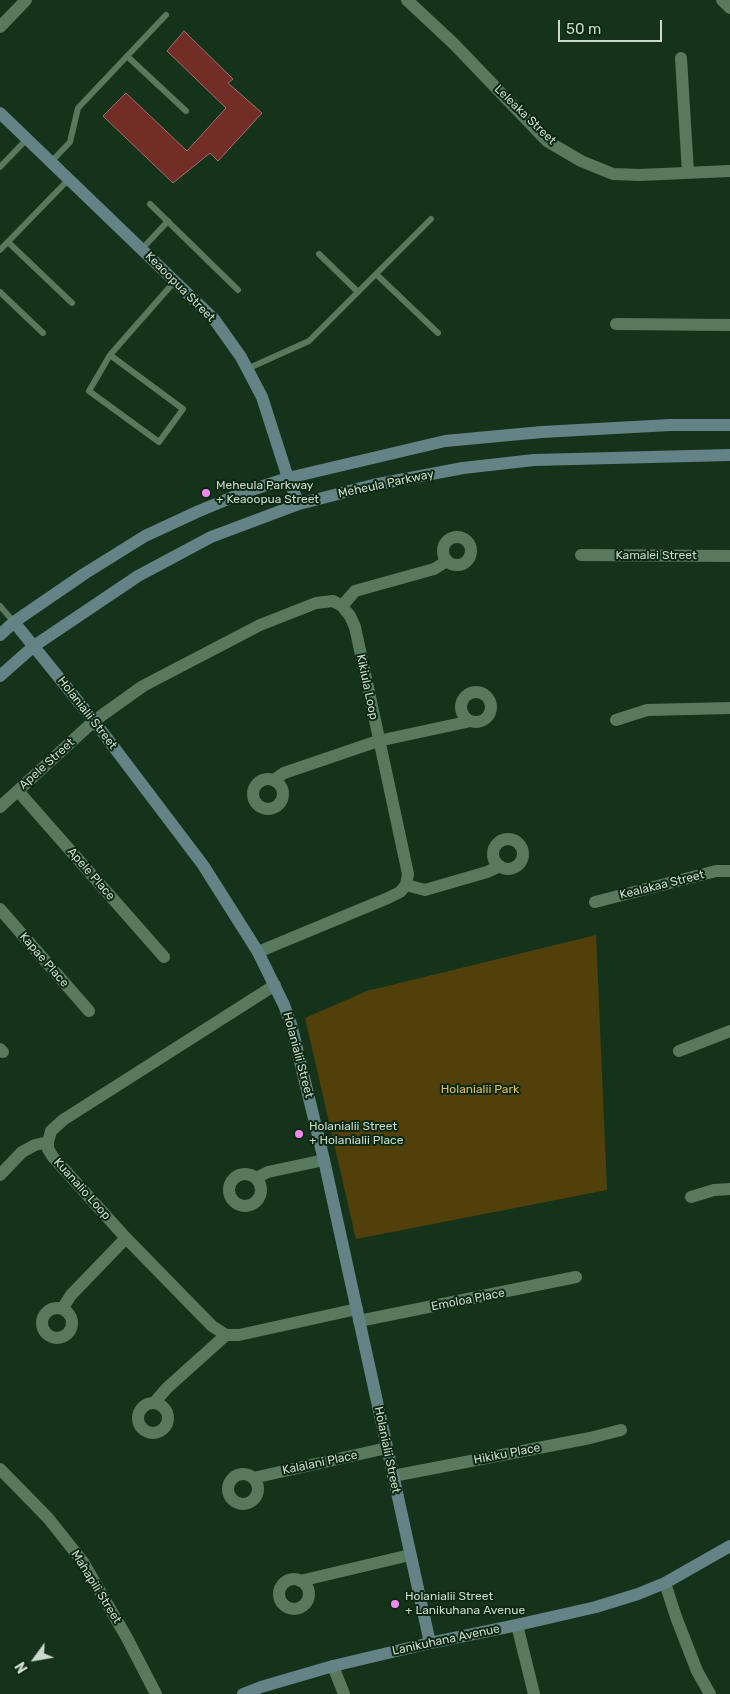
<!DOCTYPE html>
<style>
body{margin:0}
#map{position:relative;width:730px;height:1694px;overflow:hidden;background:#15331b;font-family:Rubik,sans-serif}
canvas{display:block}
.north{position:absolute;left:10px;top:1634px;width:50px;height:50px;-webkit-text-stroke:4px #0b2812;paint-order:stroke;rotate:238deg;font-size:14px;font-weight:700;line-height:20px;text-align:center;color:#cadbcc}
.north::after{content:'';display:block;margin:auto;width:18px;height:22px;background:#cadbcc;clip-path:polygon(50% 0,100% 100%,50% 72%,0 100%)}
.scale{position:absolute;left:558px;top:20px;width:104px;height:22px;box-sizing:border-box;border:2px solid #cadbcc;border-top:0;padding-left:6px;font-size:15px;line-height:18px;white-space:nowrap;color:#cadbcc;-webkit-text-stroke:4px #0b2812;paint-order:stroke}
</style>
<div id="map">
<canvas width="730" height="1694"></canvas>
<div class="north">N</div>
<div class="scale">50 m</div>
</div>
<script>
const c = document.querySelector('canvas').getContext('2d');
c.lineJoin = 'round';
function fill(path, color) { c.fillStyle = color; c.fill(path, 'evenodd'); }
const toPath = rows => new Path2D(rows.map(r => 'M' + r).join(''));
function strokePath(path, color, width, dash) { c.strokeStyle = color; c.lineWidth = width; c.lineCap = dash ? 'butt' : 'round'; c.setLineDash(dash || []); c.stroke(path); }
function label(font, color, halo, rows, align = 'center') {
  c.font = font + ' Rubik,sans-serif'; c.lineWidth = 4; c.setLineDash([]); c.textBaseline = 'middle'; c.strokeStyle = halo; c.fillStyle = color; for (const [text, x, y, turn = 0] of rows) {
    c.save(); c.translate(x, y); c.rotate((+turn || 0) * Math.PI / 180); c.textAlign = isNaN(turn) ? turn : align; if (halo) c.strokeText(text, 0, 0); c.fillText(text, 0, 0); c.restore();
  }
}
const green = toPath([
 [596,935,607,1190,356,1239,305,1018,367,991]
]);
const building = toPath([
 [184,31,233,79,228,83,262,113,218,161,210,153,173,183,103,116,126,93,187,151,226,108,167,51,184,31]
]);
const lane = toPath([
 [127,56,186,111],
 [51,162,70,142,78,108,166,15],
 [0,167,27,139],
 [150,204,238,290],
 [8,242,72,303],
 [142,249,168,221],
 [0,250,69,179],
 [319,254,358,292],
 [376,274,438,333],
 [0,292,43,333],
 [110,355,183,409,159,442,89,391,110,355,175,281],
 [247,369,309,341,431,219],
 [0,606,14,622]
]);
const street = toPath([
 [407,0,454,44,547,141,581,161,613,174,639,175,730,171],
 [722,0,730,8],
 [0,27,26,0],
 [681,58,688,173],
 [616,324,730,325],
 '443 551a14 14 0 1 1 28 0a14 14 0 1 1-28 0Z',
 [581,555,730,556],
 [342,606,355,591,434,569,447,561],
 '461 707a15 15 0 1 1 30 0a15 15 0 1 1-30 0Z',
 [616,720,647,710,730,708],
 '253 794a15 15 0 1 1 30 0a15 15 0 1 1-30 0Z',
 [274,780,284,773,378,741,471,721],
 [18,791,164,957],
 [0,807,94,721,143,686,260,625,316,603,333,601,342,606,350,616,355,627,408,874,406,885,400,892,388,898,258,952],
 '493 854a15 15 0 1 1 30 0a15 15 0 1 1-30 0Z',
 [406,885,425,890,487,872,500,866],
 [595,902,716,871,730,871],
 [0,909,89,1011],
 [275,985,63,1120,51,1131,48,1142,48,1149,53,1157,126,1238,212,1326,226,1335,239,1335,357,1309],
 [0,1049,3,1052],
 [679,1051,730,1031],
 '229 1190a16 16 0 1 1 32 0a16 16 0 1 1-32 0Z',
 [0,1175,22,1152,35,1145,48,1142],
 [256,1178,268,1172,324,1160],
 [691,1197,714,1190,730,1189],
 '42 1323a15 15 0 1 1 30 0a15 15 0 1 1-30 0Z',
 [62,1309,71,1295,126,1238],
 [359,1321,576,1277],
 [154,1403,167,1388,226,1335],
 '138 1418a15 15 0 1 1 30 0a15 15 0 1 1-30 0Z',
 [0,1469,48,1518,83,1562,127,1638,156,1694],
 '228 1489a15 15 0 1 1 30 0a15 15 0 1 1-30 0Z',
 [393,1476,590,1438,621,1430],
 [253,1478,387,1448],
 '279 1594a15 15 0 1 1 30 0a15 15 0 1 1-30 0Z',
 [300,1581,410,1555],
 [665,1583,676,1617,697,1671,710,1694],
 [517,1625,534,1694],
 [333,1666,344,1694]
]);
const secondary = toPath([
 [0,113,214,319,241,357,262,397,288,478,299,504],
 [14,622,94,721,203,865,258,952,284,1005,291,1024,324,1160,430,1643],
 [0,635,14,622,84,574,145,536,199,511,245,492,288,478,445,441,542,432,670,425,730,425],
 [0,676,34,646,138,576,211,537,299,504,373,485,463,468,534,460,730,455],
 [243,1694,261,1687,333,1666,430,1643,517,1625,596,1607,638,1594,665,1583,730,1546]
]);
const markers = [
 [206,493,5,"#f489f0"],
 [299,1134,5,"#f489f0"],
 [395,1604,5,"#f489f0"]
];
const streetNames = [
 ["Leleaka Street",525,115,44],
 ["Keaoopua Street",180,287,45],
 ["Meheula Parkway",386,484,-12],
 ["Kamalei Street",656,556],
 ["Kikiula Loop",367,687,78],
 ["Holanialii Street",87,713,52],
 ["Apele Street",47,764,-42],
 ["Apele Place",91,874,49],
 ["Kealakaa Street",662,885,-14],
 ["Kapae Place",44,960,49],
 ["Holanialii Street",298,1055,75],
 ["Kuanalio Loop",82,1189,48],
 ["Emoloa Place",468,1300,-11],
 ["Holanialii Street",387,1450,78],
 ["Hikiku Place",507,1454,-11],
 ["Kalalani Place",320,1463,-12],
 ["Mahapili Street",96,1587,58],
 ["Lanikuhana Avenue",446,1640,-12]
];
const poiNames = [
 ["Meheula Parkway",216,486],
 ["+ Keaoopua Street",216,500],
 ["Holanialii Street",309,1127],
 ["+ Holanialii Place",309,1141],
 ["Holanialii Street",405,1597],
 ["+ Lanikuhana Avenue",405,1611]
];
const parkNames = [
 ["Holanialii Park",480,1090]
];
fill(green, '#52400b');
fill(building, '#722d26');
strokePath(building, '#9c726b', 1);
strokePath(lane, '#59795e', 6);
strokePath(street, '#59795e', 12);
strokePath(secondary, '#658386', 12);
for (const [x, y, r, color] of markers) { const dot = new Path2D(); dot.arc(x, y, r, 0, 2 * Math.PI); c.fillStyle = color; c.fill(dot); strokePath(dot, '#0b2812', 2); }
label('12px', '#cadbcc', '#0b2812', streetNames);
label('12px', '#cadbcc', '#0b2812', poiNames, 'left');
label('12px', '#e4bd56', '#0b2812', parkNames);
</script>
